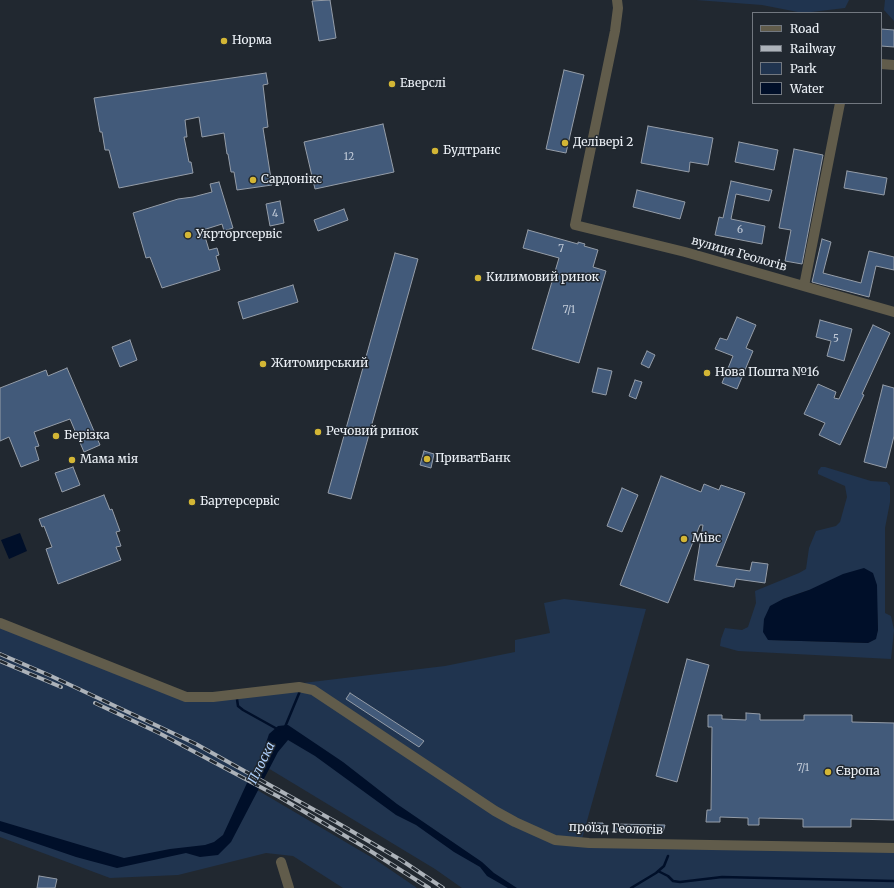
<!DOCTYPE html>
<meta charset="utf-8">
<style>
body{margin:0}
#map{position:relative;width:894px;height:888px;overflow:hidden;background:#212830;font-family:Merriweather,serif}
canvas{display:block}
.legend{position:absolute;left:752px;top:12px;width:130px;height:92px;box-sizing:border-box;background:#212830;border:1px solid #727880;margin:0;padding:5px 7px;list-style:none;font-size:12px;color:#ecf1f7}
.legend li{display:flex;align-items:center;gap:8px;height:20px}
.legend b{width:20px;border:1px solid #727880}
</style>
<div id="map">
<canvas width="894" height="888"></canvas>
<ul class="legend">
<li><b style="height:5px;background:#615c4b"></b>Road</li>
<li><b style="height:5px;background:#acb2b9"></b>Railway</li>
<li><b style="height:11px;background:#20344f"></b>Park</li>
<li><b style="height:11px;background:#000f29"></b>Water</li>
</ul>
</div>
<script>
const c = document.querySelector('canvas').getContext('2d');
c.lineJoin = 'round';
function fill(path, color) { c.fillStyle = color; c.fill(path, 'evenodd'); }
const toPath = rows => new Path2D(rows.map(r => 'M' + r).join(''));
function strokePath(path, color, width, dash) { c.strokeStyle = color; c.lineWidth = width; c.lineCap = dash ? 'butt' : 'round'; c.setLineDash(dash || []); c.stroke(path); }
function label(font, color, halo, rows, align = 'center') {
  c.font = font + ' Merriweather,serif'; c.lineWidth = 3; c.setLineDash([]); c.textBaseline = 'middle'; c.strokeStyle = halo; c.fillStyle = color; for (const [text, x, y, turn = 0] of rows) {
    c.save(); c.translate(x, y); c.rotate((+turn || 0) * Math.PI / 180); c.textAlign = isNaN(turn) ? turn : align; if (halo) c.strokeText(text, 0, 0); c.fillText(text, 0, 0); c.restore();
  }
}
const green = toPath([
 [696,0,849,0,845,8,803,13,762,5],
 [885,0,894,0,894,21,884,10],
 [821,467,825,467,871,481,887,482,890,486,890,502,885,528,885,613,891,616,894,630,891,659,738,651,720,646,721,639,725,628,742,630,748,627,756,603,755,591,799,573,806,569,809,548,816,531,836,526,840,522,847,497,845,486,818,474,818,471],
 [809,590,877,610,878,630,875,639,868,643,769,640,783,599],
 [564,599,646,609,580,846,894,851,894,888,462,888,435,869,258,762,247,784,376,860,417,888,343,888,293,856,266,853,178,875,110,878,0,837,0,623,186,697,445,666,515,652,515,640,550,633,544,603]
]);
const water = toPath([
 [20,533,27,551,9,559,1,540],
 [864,568,873,573,877,585,878,630,876,639,868,643,768,640,763,632,764,619,770,606,783,599,809,590,843,574],
 [288,725,343,762,397,804,482,862,494,873,517,888,508,888,487,876,480,867,454,852,416,825,396,815,315,756,288,740,278,752,231,842,218,855,200,857,186,853,117,868,76,857,0,831,0,821,124,858,170,849,205,845,214,842,223,835,247,783,262,755,269,734,278,726]
]);
const pier = toPath([
 [249,774,265,782,262,787,247,779]
]);
const stream = toPath([
 [237,699,238,706,243,710,279,730],
 [285,727,300,691],
 [658,871,668,876,673,881,680,882,722,877,894,881],
 [631,888,656,873,664,866,668,856]
]);
const building = toPath([
 [330,0,336,38,319,41,312,1,330,0],
 [881,29,894,30,894,47,881,46,881,29],
 [564,70,584,75,566,153,546,149,564,70],
 [266,73,268,84,263,85,268,127,263,128,272,185,237,190,234,172,231,172,228,154,227,154,224,133,202,137,199,117,185,120,187,137,184,137,189,162,191,162,193,173,119,188,109,150,105,150,102,132,100,132,94,98,266,73],
 [383,124,394,172,315,189,304,142,383,124],
 [648,126,713,138,708,165,690,162,689,172,641,163,648,126],
 [739,142,778,150,774,170,735,162,739,142],
 [794,149,823,155,802,264,785,261,791,230,779,228,794,149],
 [847,171,887,178,884,195,844,188,847,171],
 [731,181,772,190,769,201,736,194,731,219,765,226,762,244,715,235,719,217,723,218,731,181],
 [219,182,233,228,224,231,222,224,203,230,209,250,217,248,219,255,216,256,220,270,162,288,150,257,146,258,133,213,178,199,193,197,212,192,210,184,219,182],
 [637,190,685,202,680,219,633,207,637,190],
 [280,201,284,223,270,226,266,204,280,201],
 [344,209,348,220,318,231,314,220,344,209],
 [528,230,578,244,578,242,585,244,584,246,598,250,593,267,606,271,579,363,532,349,559,258,523,248,528,230],
 [822,239,831,242,823,273,861,283,869,251,894,257,894,270,876,266,869,297,812,282,822,239],
 [395,253,418,259,351,499,328,493,395,253],
 [293,285,298,302,243,319,238,302,293,285],
 [737,317,756,325,746,348,753,351,737,389,722,383,733,356,715,349,720,338,727,340,737,317],
 [820,320,852,329,844,361,827,356,831,341,816,337,820,320],
 [873,325,890,333,862,394,864,395,840,445,819,435,825,423,804,414,818,384,836,392,834,398,839,399,873,325],
 [130,340,137,360,120,367,112,347,130,340],
 [647,351,655,355,649,368,641,364,647,351],
 [67,368,100,445,84,452,70,419,34,432,39,446,35,447,39,460,21,467,9,437,0,441,0,388,46,370,48,376,67,368],
 [598,368,612,371,606,395,592,392,598,368],
 [635,380,642,382,636,399,629,396,635,380],
 [883,385,894,388,894,436,886,468,864,462,883,385],
 [424,451,434,454,431,468,420,465,424,451],
 [73,467,80,485,62,492,55,473,73,467],
 [661,476,701,492,704,484,719,490,721,485,745,493,716,566,750,571,752,562,768,564,765,583,736,579,734,587,694,580,703,525,700,525,668,603,620,585,661,476],
 [622,488,638,495,622,532,607,526,622,488],
 [104,495,110,510,112,509,120,531,116,532,121,546,116,547,121,560,58,584,46,549,52,547,44,526,42,527,39,519,104,495],
 [687,659,709,665,677,782,656,776,687,659],
 [350,693,424,741,419,747,346,699,350,693],
 [746,713,760,714,760,720,804,720,804,715,852,715,852,722,894,723,894,820,851,819,851,827,803,827,803,819,759,818,759,825,748,825,748,818,720,817,720,822,706,822,707,810,711,810,712,727,708,727,708,715,722,715,722,719,746,720,746,713],
 [589,823,603,823,603,830,589,830,589,823],
 [614,824,665,825,663,832,613,831,614,824],
 [39,876,57,879,55,888,37,888,39,876]
]);
const street = toPath([
 [617,0,618,8,615,31,575,225,685,252,894,312],
 [881,64,894,65],
 [804,286,840,103],
 [0,623,186,697,213,697,299,687,313,690,495,811,515,822,555,840,589,843,894,848],
 [281,862,289,888]
]);
const rail = toPath([
 [0,654,51,676,196,744,336,822,401,860,443,888],
 [0,661,61,687],
 [95,703,159,733,281,798,364,847,429,888]
]);
const markers = [
 [224,41,4,"#d3b635"],
 [392,84,4,"#d3b635"],
 [565,143,4,"#d3b635"],
 [435,151,4,"#d3b635"],
 [253,180,4,"#d3b635"],
 [188,235,4,"#d3b635"],
 [478,278,4,"#d3b635"],
 [263,364,4,"#d3b635"],
 [707,373,4,"#d3b635"],
 [318,432,4,"#d3b635"],
 [56,436,4,"#d3b635"],
 [427,459,4,"#d3b635"],
 [72,460,4,"#d3b635"],
 [192,502,4,"#d3b635"],
 [684,539,4,"#d3b635"],
 [828,772,4,"#d3b635"]
];
const numberNames = [
 ["12",349,157],
 ["4",275,214],
 ["6",740,230],
 ["7",561,249],
 ["7/1",569,310],
 ["5",836,339],
 ["7/1",803,768]
];
const poiNames = [
 ["Норма",232,41],
 ["Еверслі",400,84],
 ["Делівері 2",573,143],
 ["Будтранс",443,151],
 ["Сардонікс",261,180],
 ["Укрторгсервіс",196,235],
 ["Килимовий ринок",486,278],
 ["Житомирський",271,364],
 ["Нова Пошта №16",715,373],
 ["Речовий ринок",326,432],
 ["Берізка",64,436],
 ["ПриватБанк",435,459],
 ["Мама мія",80,460],
 ["Бартерсервіс",200,502],
 ["Мівс",692,539],
 ["Європа",836,772]
];
const streetNames = [
 ["вулиця Геологів",739,254,16],
 ["проїзд Геологів",616,829,2]
];
const waterNames = [
 ["Плоска",262,763,-64]
];
fill(green, '#20344f');
fill(water, '#000f29');
fill(pier, '#212830');
strokePath(stream, '#000f29', 2.5);
fill(building, '#425a7a');
strokePath(building, '#959da8', 1);
strokePath(street, '#615c4b', 10);
strokePath(rail, '#acb2b9', 4);
strokePath(rail, '#212830', 2.5, [8]);
for (const [x, y, r, color] of markers) { const dot = new Path2D(); dot.arc(x, y, r, 0, 2 * Math.PI); c.fillStyle = color; c.fill(dot); strokePath(dot, '#212830', 1.5); }
label('10px', '#c2cbd8', null, numberNames);
label('12px', '#ecf1f7', '#212830', poiNames, 'left');
label('12px', '#ecf1f7', '#212830', streetNames);
label('italic 13px', '#b0d1fd', '#212830', waterNames);
</script>
